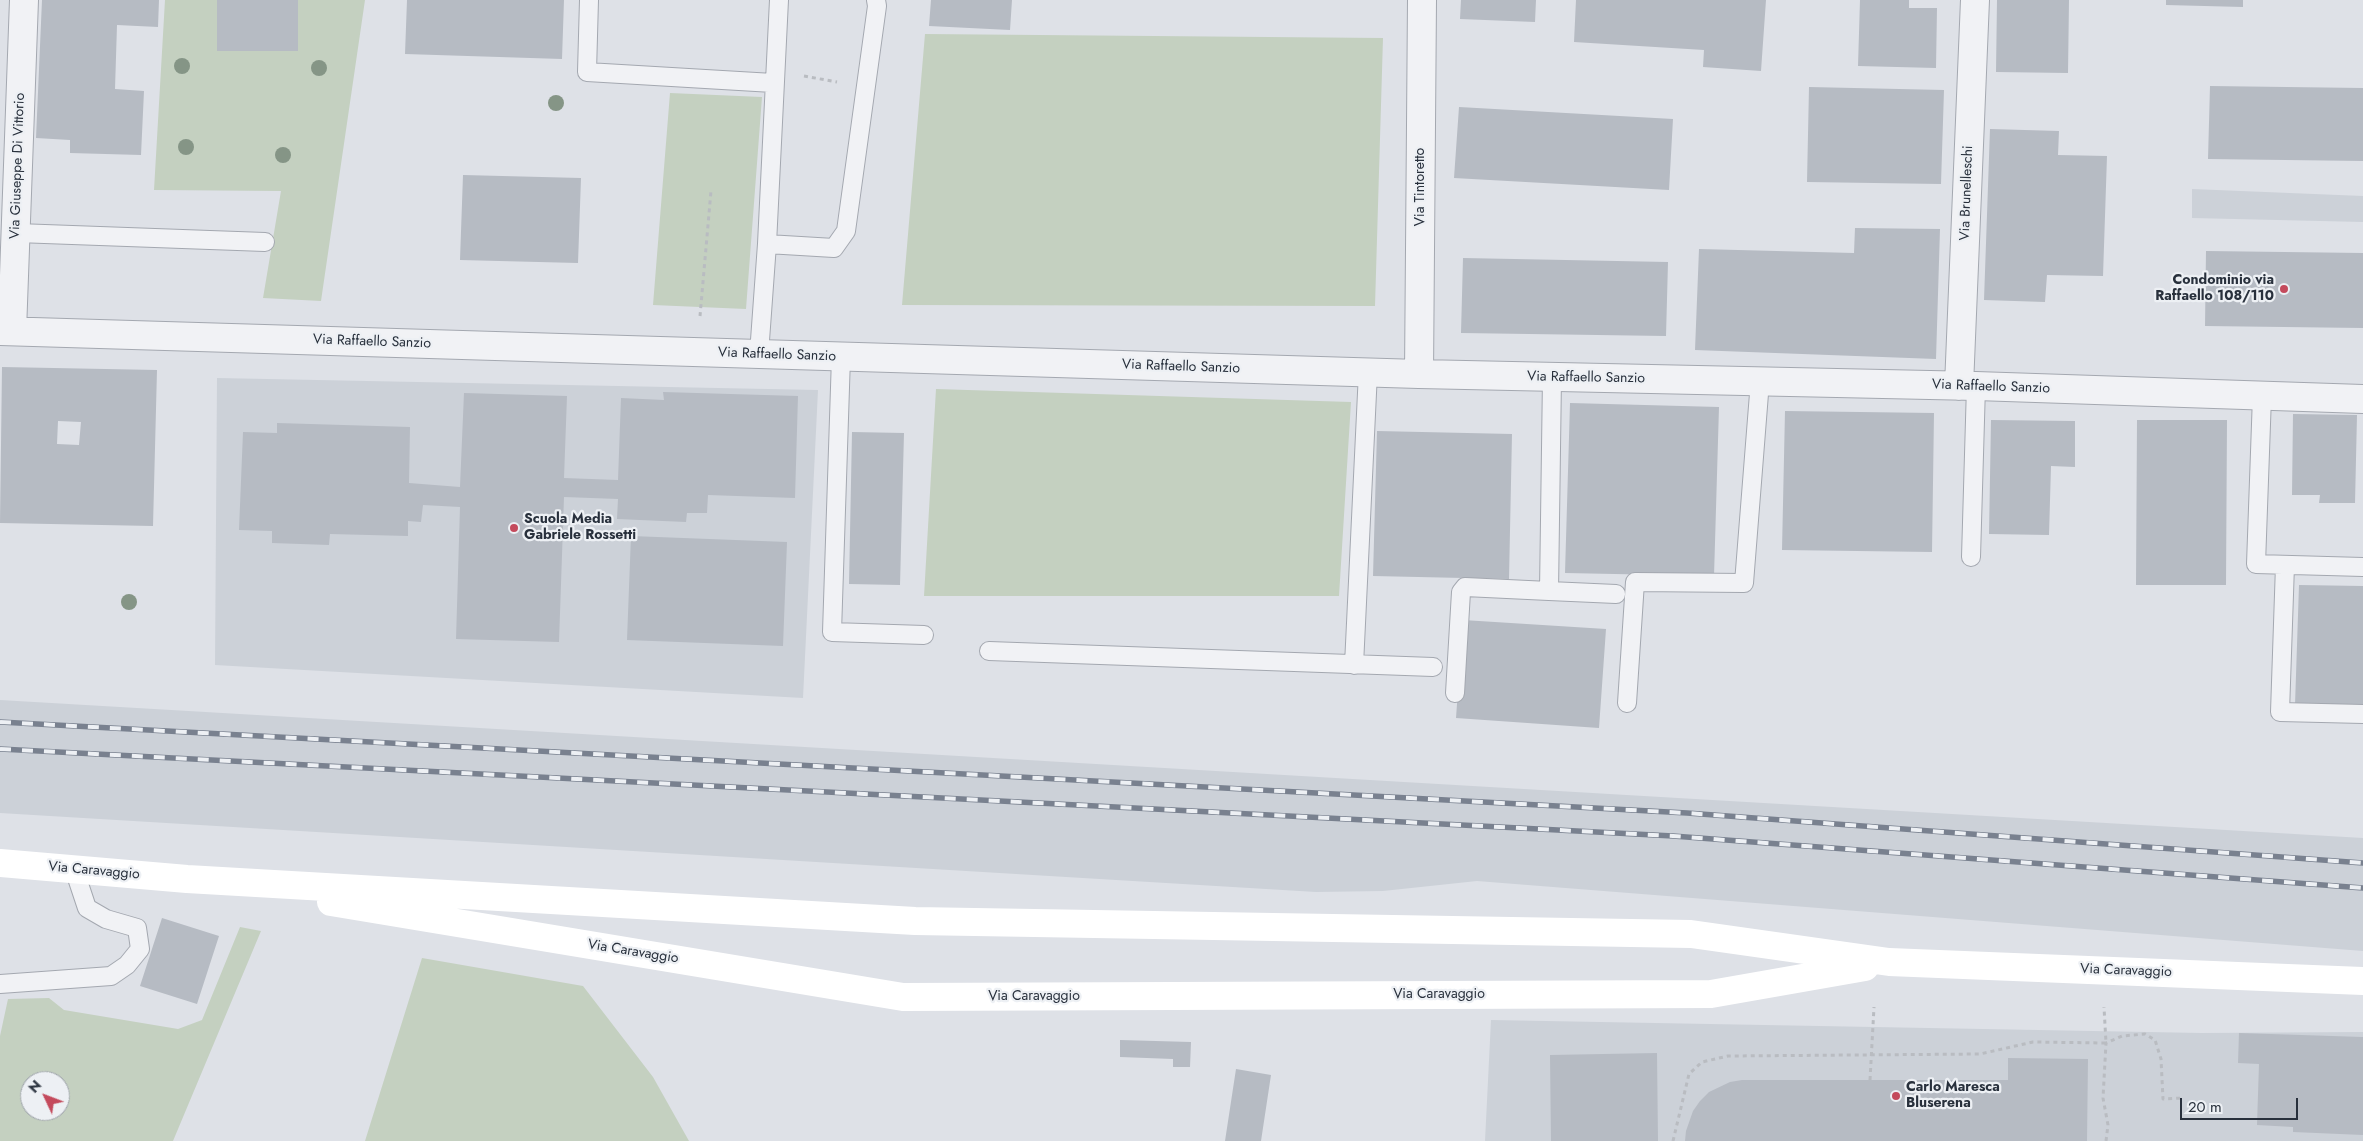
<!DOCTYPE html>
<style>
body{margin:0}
#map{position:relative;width:2363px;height:1141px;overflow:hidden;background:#dee1e7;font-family:Jost,sans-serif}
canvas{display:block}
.north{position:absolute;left:20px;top:1071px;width:50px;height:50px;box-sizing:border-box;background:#edf0f4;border:1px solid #9ea3aa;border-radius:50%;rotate:313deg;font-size:14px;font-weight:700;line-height:20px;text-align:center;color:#28303c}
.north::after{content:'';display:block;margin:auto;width:18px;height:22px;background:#c44a5c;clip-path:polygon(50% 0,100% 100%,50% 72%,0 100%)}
.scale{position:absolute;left:2180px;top:1098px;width:118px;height:22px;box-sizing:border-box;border:2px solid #28303c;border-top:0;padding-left:6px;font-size:15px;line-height:18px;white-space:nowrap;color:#28303c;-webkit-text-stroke:4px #edf0f4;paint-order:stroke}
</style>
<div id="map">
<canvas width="2363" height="1141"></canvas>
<div class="north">N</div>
<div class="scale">20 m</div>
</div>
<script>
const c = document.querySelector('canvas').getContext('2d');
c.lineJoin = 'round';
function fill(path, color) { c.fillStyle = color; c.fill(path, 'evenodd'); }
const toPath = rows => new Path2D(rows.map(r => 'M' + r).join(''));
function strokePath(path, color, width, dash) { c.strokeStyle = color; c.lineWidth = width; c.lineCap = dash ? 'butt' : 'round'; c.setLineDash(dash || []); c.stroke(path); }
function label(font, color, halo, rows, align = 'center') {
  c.font = font + ' Jost,sans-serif'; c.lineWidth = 4.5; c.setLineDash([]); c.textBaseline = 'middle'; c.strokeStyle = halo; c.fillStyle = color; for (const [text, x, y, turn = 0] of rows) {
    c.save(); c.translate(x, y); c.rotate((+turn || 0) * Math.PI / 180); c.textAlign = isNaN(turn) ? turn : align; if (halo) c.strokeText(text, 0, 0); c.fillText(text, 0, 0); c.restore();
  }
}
const built = toPath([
 [2192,189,2363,196,2363,222,2192,218],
 [217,378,818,390,803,698,215,665],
 [0,700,2363,838,2363,951,1477,881,1383,891,1316,892,0,813],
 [1491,1020,2202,1033,2363,1032,2363,1141,1485,1141]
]);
const green = toPath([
 [165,0,365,0,321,301,263,298,281,191,154,190],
 [925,34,1383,38,1375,306,902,305],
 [670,93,762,97,746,309,653,305],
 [936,389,1351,402,1339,596,924,596],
 [240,927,261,931,173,1141,0,1141,0,1036,8,999,49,998,64,1010,178,1029,202,1020],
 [30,1081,60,1081,60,1111,30,1111],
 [422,958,583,986,653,1077,689,1141,365,1141]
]);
const building = toPath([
 [42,0,159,0,158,27,117,25,115,89,144,91,141,155,70,153,70,140,36,138],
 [217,0,298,0,298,51,217,51],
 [407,0,564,0,562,59,405,54],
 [931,0,1012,0,1010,30,929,26],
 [1461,0,1536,0,1535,22,1460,19],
 [1576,0,1766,0,1761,71,1703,67,1704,50,1574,42],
 [1860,0,1909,0,1909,8,1937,8,1936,68,1858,66],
 [1997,0,2069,0,2068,73,1996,72],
 [2166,0,2243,0,2243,7,2166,5],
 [2210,86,2363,88,2363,161,2208,159],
 [1809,87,1944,90,1941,184,1807,182],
 [1459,107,1673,119,1669,190,1454,178],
 [1990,129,2059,131,2058,155,2107,156,2103,276,2047,275,2045,302,1984,300],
 [463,175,581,178,578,263,460,260],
 [1855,228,1940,229,1936,359,1695,350,1699,249,1854,253],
 [2206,251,2363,253,2363,328,2205,326],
 [1463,258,1668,262,1666,336,1461,333],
 [2,367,157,370,153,526,0,523],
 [58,421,81,422,79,445,57,444],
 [663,392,798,396,795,498,708,495,707,513,687,513,686,522,617,519,618,499,564,497,559,642,456,639,460,507,423,505,421,522,408,521,408,536,330,534,329,545,272,543,272,531,239,530,243,432,277,433,277,423,410,427,409,483,460,487,464,393,567,396,564,478,618,480,621,398,664,400],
 [1570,403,1719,407,1714,576,1565,573],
 [1785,411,1934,413,1932,552,1782,550],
 [2293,414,2357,415,2355,503,2319,503,2320,495,2292,495],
 [1991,420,2075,421,2075,467,2051,466,2049,535,1989,534],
 [2137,420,2227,420,2226,585,2136,585],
 [1377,431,1512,434,1509,579,1373,576],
 [852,432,904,433,900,585,849,584],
 [631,536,787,542,783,646,627,640],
 [2299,585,2363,586,2363,707,2295,705],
 [1463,620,1606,629,1599,728,1456,718],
 [162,918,219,936,197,1004,140,986],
 [2239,1033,2363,1037,2363,1135,2293,1132,2293,1127,2257,1125,2259,1064,2238,1063],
 [1120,1040,1191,1042,1190,1067,1173,1067,1173,1059,1120,1057],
 [1657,1053,1658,1141,1551,1141,1550,1055],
 [2008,1058,2088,1059,2087,1141,1685,1141,1686,1131,1693,1111,1700,1101,1709,1092,1730,1082,1742,1080,2008,1080],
 [1236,1069,1271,1075,1261,1141,1225,1141]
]);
const path = toPath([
 [804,76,837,82],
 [700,316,711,191],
 [1870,1080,1874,1007],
 [1673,1141,1689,1074,1702,1062,1728,1056,1980,1054,2033,1042,2106,1043,2104,1007],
 [2106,1141,2108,1125,2103,1098,2106,1043,2122,1036,2145,1034,2155,1040,2161,1059,2163,1099,2183,1098]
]);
const lane = toPath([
 [589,0,587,72,773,83],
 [17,233,265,242],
 [767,244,834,248,846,231,877,6,876,0],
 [759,354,767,244,779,0],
 [841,357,832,632,924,635],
 [1552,377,1549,591,1616,594],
 [2262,396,2256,564,2363,567],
 [1971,557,1976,386],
 [2285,565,2280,712,2363,714],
 [989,651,1433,667],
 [1354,665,1368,372],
 [1455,693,1461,592,1465,587,1549,591],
 [1627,703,1635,582,1744,583,1760,381],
 [0,984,111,976,127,965,140,949,137,928,106,919,87,908,74,869]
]);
const street = toPath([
 [0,331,1419,374,1976,386,2363,399],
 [12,331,24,0],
 [1419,374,1422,0],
 [1959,386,1975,0]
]);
const secondary = toPath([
 [0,863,187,879,915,921,1691,934,1889,962,2363,981],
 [331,902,903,997,1711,994,1865,967]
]);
const rail = toPath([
 [0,722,1687,813,2363,863],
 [0,749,1673,836,2363,888]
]);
const trees = [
 [182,66],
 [319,68],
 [556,103],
 [186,147],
 [283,155],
 [129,602]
];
const markers = [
 [2284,289,5,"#c44a5c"],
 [514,528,5,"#c44a5c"],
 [1896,1096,5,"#c44a5c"]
];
const streetNames = [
 ["Via Giuseppe Di Vittorio",18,166,-88],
 ["Via Tintoretto",1421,187,-90],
 ["Via Brunelleschi",1967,193,-88],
 ["Via Raffaello Sanzio",372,342,2],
 ["Via Raffaello Sanzio",777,355,2],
 ["Via Raffaello Sanzio",1181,367,2],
 ["Via Raffaello Sanzio",1586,378,1],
 ["Via Raffaello Sanzio",1991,387,2],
 ["Via Caravaggio",94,871,5],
 ["Via Caravaggio",633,952,9],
 ["Via Caravaggio",2126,971,2],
 ["Via Caravaggio",1439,995],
 ["Via Caravaggio",1034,997]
];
const poiNames = [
 ["Condominio via",2274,281,"right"],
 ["Raffaello 108/110",2274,297,"right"],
 ["Scuola Media",524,520],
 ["Gabriele Rossetti",524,536],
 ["Carlo Maresca",1906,1088],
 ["Bluserena",1906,1104]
];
fill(built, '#ccd1d8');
fill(green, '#c4d0c0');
fill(building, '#b6bbc3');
strokePath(lane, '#a4a8b0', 20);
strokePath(street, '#a4a8b0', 30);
strokePath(path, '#b9bcc1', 3, [4, 4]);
strokePath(lane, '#f1f2f5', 18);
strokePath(street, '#f1f2f5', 28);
strokePath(secondary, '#fff', 28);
strokePath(rail, '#79818f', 5.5);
strokePath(rail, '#edf0f4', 4, [11]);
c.fillStyle = '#859586';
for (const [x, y] of trees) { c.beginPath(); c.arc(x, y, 8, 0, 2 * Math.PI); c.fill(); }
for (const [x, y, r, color] of markers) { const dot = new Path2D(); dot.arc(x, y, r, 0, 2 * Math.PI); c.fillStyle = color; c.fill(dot); strokePath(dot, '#edf0f4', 2); }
label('14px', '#28303c', '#edf0f4', streetNames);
label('bold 14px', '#28303c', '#edf0f4', poiNames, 'left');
</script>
